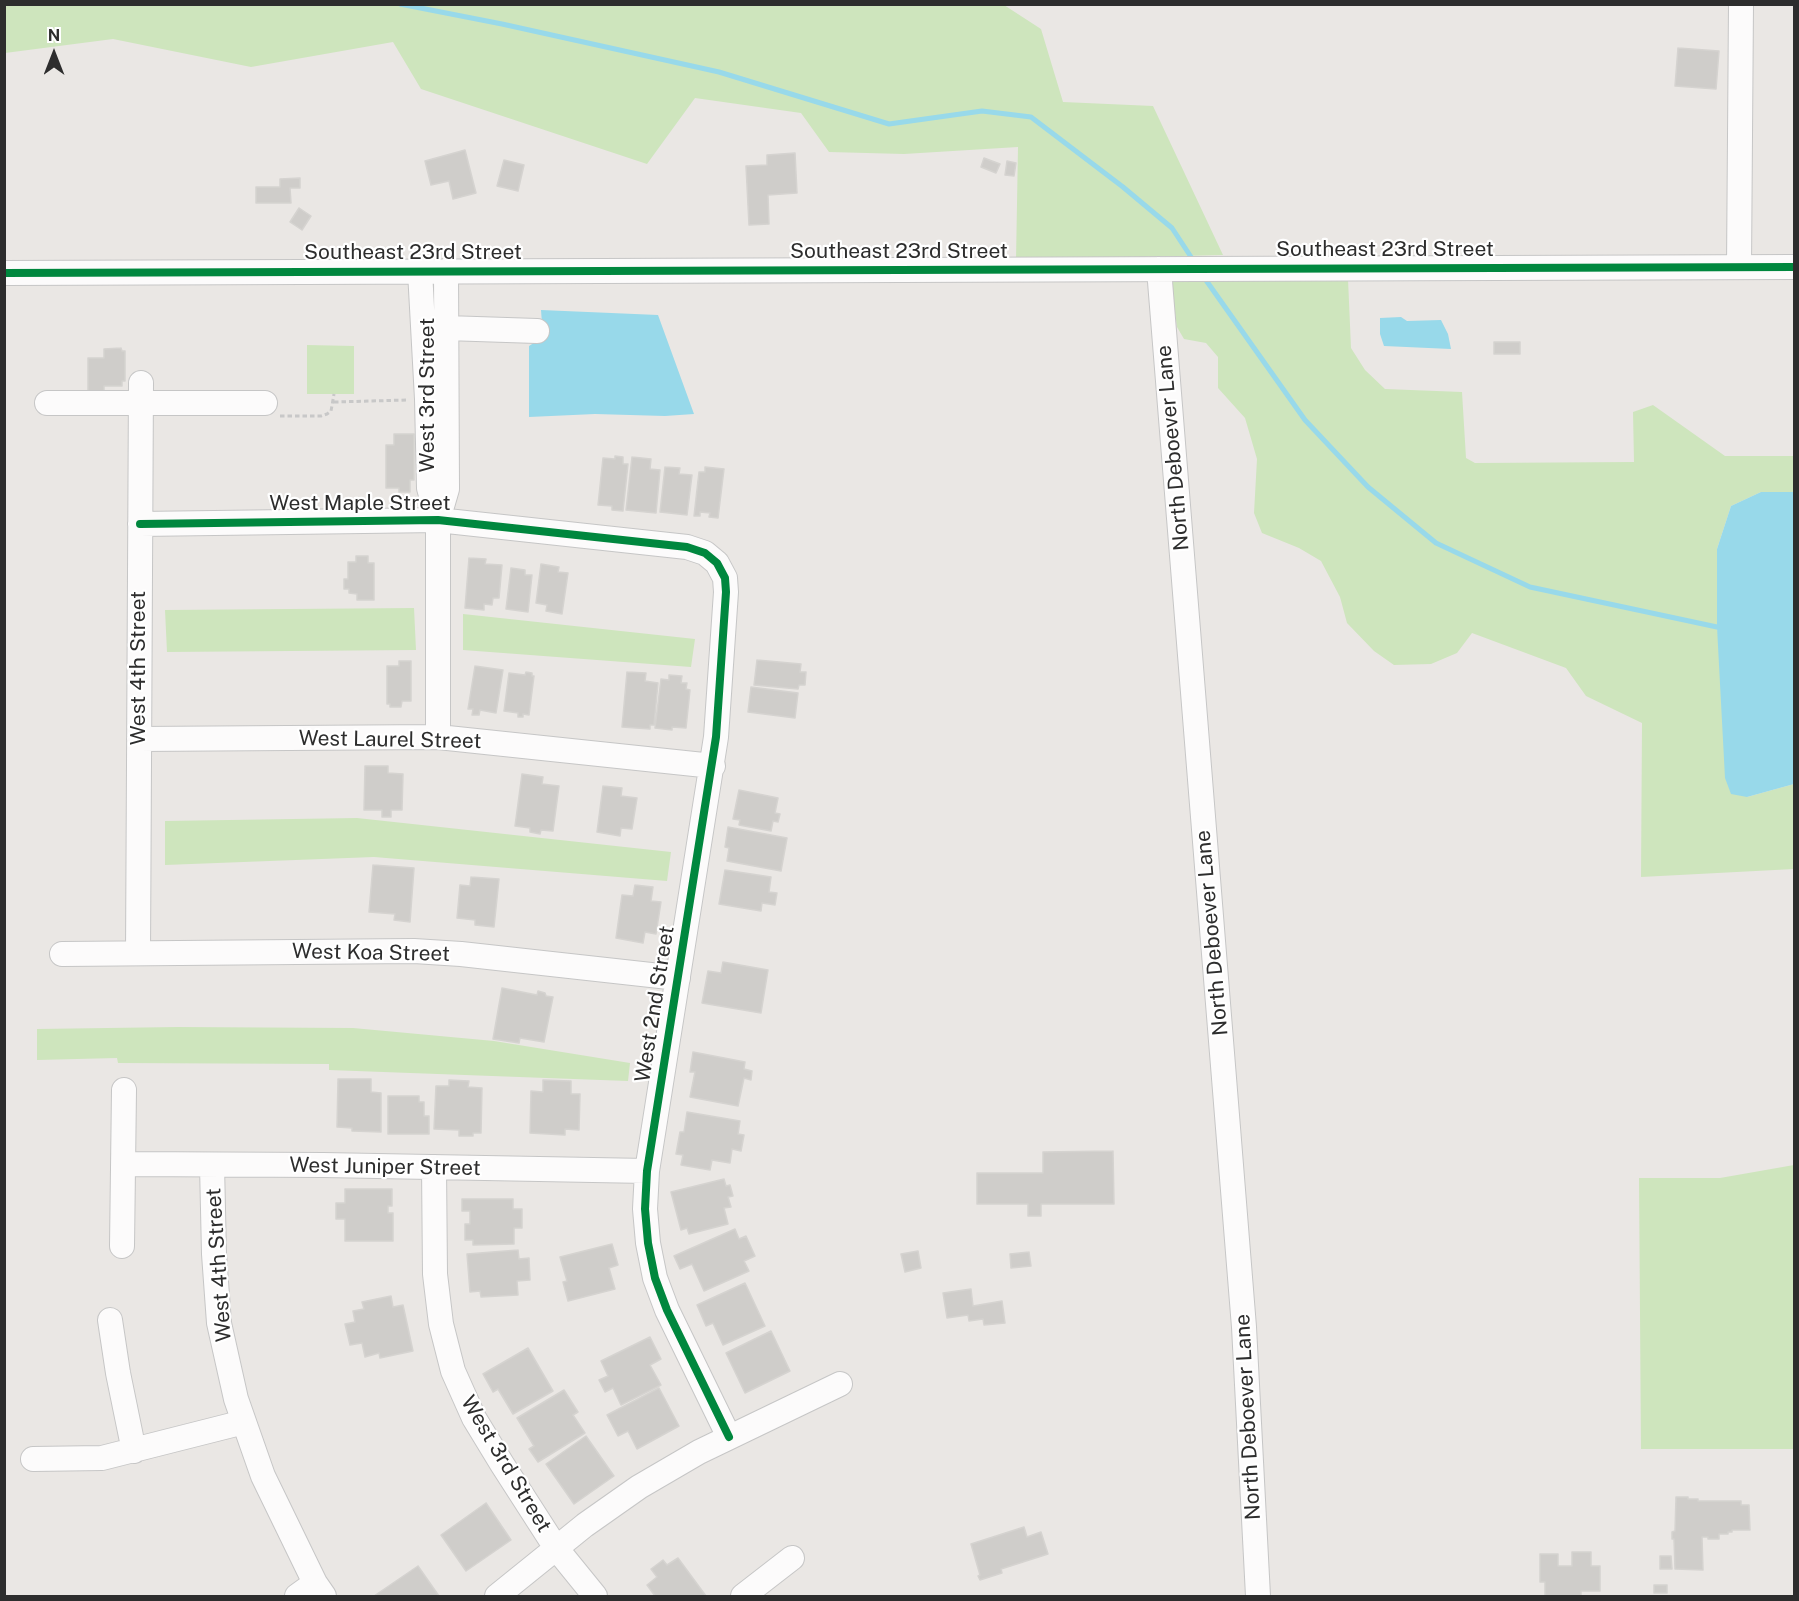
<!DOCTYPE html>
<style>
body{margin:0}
#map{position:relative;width:1799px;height:1601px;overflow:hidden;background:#eae7e4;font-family:"Public Sans",sans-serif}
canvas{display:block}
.frame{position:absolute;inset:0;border:6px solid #2d2d2d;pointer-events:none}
.north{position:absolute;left:24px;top:24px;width:60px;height:60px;-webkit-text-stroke:4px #fff;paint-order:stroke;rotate:0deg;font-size:16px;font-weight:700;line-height:24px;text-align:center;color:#2d2d2d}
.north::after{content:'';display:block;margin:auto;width:21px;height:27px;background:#2d2d2d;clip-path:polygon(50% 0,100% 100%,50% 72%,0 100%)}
</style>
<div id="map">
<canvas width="1799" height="1601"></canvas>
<div class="frame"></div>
<div class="north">N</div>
</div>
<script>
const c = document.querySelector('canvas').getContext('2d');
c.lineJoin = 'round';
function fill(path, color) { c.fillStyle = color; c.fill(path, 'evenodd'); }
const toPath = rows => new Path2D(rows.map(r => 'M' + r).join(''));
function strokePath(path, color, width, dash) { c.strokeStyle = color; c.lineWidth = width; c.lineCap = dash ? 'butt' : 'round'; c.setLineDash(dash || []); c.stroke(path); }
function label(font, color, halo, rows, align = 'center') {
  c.font = font + ' "Public Sans",sans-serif'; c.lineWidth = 4.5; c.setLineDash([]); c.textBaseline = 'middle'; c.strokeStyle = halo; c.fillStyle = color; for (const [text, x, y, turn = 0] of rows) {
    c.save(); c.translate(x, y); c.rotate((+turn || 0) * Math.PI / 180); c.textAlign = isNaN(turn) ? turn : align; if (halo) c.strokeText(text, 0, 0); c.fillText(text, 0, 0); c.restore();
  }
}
const green = toPath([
 [4,5,1004,5,1041,29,1063,102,1153,106,1223,255,1016,260,1018,147,904,154,829,152,801,113,695,98,647,164,421,89,393,42,251,67,113,39,5,53],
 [1170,279,1348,279,1351,348,1365,370,1385,389,1462,392,1466,458,1475,463,1634,462,1633,412,1653,405,1725,456,1794,456,1794,492,1761,492,1731,506,1717,549,1717,627,1747,797,1794,784,1794,869,1641,877,1642,723,1586,696,1566,668,1472,633,1457,653,1431,664,1394,665,1374,651,1347,623,1340,597,1321,561,1299,548,1262,533,1254,513,1257,459,1245,418,1218,388,1218,357,1206,343,1184,339,1177,327],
 [307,345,354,346,354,394,307,394],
 [414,608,416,650,167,652,165,610],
 [463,614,695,639,691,667,463,650],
 [357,818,671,852,667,881,374,857,165,865,165,821],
 [178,1027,353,1028,494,1041,630,1063,628,1081,329,1070,329,1064,118,1063,117,1058,37,1060,37,1029],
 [1794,1165,1794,1449,1641,1449,1639,1178,1720,1178]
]);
const water = toPath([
 [541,310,658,315,694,414,665,416,595,414,529,417,529,346,543,337],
 [1401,317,1407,321,1441,320,1448,334,1451,349,1384,346,1380,334,1380,318],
 [1761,492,1794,492,1794,784,1747,797,1731,794,1725,778,1717,627,1717,549,1731,506]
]);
const stream = toPath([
 [400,4,502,24,719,72,889,124,982,111,1031,117,1123,187,1172,228,1195,263],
 [1203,276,1305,420,1368,487,1436,543,1530,587,1717,627]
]);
const building = toPath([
 [1678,48,1719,51,1716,89,1675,86,1678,48],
 [465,150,476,193,453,199,449,181,431,185,425,161,465,150],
 [795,153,797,193,768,195,769,224,749,225,746,166,767,165,767,155,795,153],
 [984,158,1000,164,996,173,981,167,984,158],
 [504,160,524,165,518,191,497,186,504,160],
 [1007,161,1016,163,1014,176,1005,175,1007,161],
 [300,178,300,188,290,188,291,203,256,203,256,187,280,187,280,179,300,178],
 [299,208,311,216,302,230,290,222,299,208],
 [1494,342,1520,342,1520,354,1494,354,1494,342],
 [121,348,122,351,125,351,125,381,122,381,122,386,104,386,104,394,88,394,88,358,104,358,104,349,121,348],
 [394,434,414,434,414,480,410,480,410,492,399,492,399,488,386,488,386,445,394,445,394,434],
 [615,456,623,457,623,464,628,464,623,511,612,510,612,506,598,505,603,458,615,459,615,456],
 [632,457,651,459,650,469,660,470,656,513,626,510,632,457],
 [665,467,680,468,679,474,692,475,687,515,660,512,665,467],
 [705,467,724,469,718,518,709,517,710,513,700,512,700,516,694,516,699,472,705,472,705,467],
 [356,556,368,556,368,563,374,563,374,600,357,600,357,594,349,593,349,589,344,589,344,579,348,579,348,562,356,562,356,556],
 [469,558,486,559,485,564,502,565,499,598,493,598,492,605,484,604,484,610,465,608,469,558],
 [541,564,559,567,558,572,568,573,562,614,546,611,547,605,536,603,541,564],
 [511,568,525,570,525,575,532,575,528,612,506,609,511,568],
 [757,660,801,664,800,672,806,672,805,685,799,685,798,689,754,685,757,660],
 [399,661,411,661,411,701,402,701,401,707,390,707,390,704,387,704,387,666,399,666,399,661],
 [475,666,503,670,496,713,480,710,479,715,472,715,473,709,468,709,475,666],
 [526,672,532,673,532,676,534,676,529,715,523,714,523,717,518,717,518,713,504,711,509,673,525,675,526,672],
 [627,672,646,673,645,681,658,683,654,725,650,725,650,729,622,727,627,672],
 [669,675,682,676,681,683,687,683,686,689,690,690,686,728,672,727,672,730,655,728,661,679,669,680,669,675],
 [751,687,798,693,795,718,748,712,751,687],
 [365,766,388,766,388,773,403,774,402,810,391,810,391,817,382,817,382,810,364,810,365,766],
 [522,774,543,777,542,784,559,786,553,831,541,830,540,834,530,832,530,828,515,826,522,774],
 [603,786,622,788,621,796,637,798,632,829,621,828,620,836,597,832,603,786],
 [739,790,778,798,775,813,780,814,778,822,773,821,771,831,739,825,740,820,733,819,739,790],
 [728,827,787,838,781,871,727,861,729,848,725,847,728,827],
 [373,865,414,868,410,922,394,920,395,914,369,912,373,865],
 [725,870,771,877,769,892,777,893,775,905,762,903,761,911,719,904,725,870],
 [471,877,499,879,494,927,475,925,475,920,457,918,460,885,470,886,471,877],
 [635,885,653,887,651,901,661,902,656,934,645,932,643,943,616,938,622,895,633,896,635,885],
 [723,962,768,970,761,1013,702,1003,708,971,721,973,723,962],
 [502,988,537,995,538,991,545,993,546,996,553,997,544,1042,520,1038,519,1043,493,1039,502,988],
 [693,1052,745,1062,744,1069,752,1071,751,1080,744,1078,738,1106,690,1097,695,1072,690,1072,693,1052],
 [338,1079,371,1079,371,1092,381,1093,381,1132,352,1131,352,1128,337,1127,338,1079],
 [449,1080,469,1081,468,1087,482,1088,481,1133,473,1133,473,1136,459,1136,459,1130,434,1129,436,1086,449,1086,449,1080],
 [543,1080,571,1081,571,1094,580,1094,579,1130,565,1129,565,1135,530,1133,531,1091,543,1092,543,1080],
 [388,1096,419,1096,419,1102,424,1102,424,1116,429,1116,429,1134,388,1134,388,1096],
 [687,1112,740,1121,738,1134,744,1135,741,1151,732,1149,730,1163,712,1160,710,1170,681,1165,683,1155,676,1154,680,1132,684,1132,687,1112],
 [1113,1151,1114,1204,1041,1204,1041,1216,1028,1216,1028,1204,977,1204,977,1173,1043,1173,1043,1152,1113,1151],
 [724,1179,726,1186,730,1185,733,1196,728,1197,731,1207,724,1208,728,1224,689,1234,687,1228,681,1230,671,1192,724,1179],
 [345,1189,392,1189,392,1206,388,1206,388,1213,393,1213,393,1241,345,1241,345,1219,336,1219,336,1203,345,1203,345,1189],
 [462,1199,513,1199,513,1209,522,1209,522,1228,514,1228,514,1244,473,1245,473,1240,465,1240,465,1224,470,1224,470,1211,462,1211,462,1199],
 [735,1229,739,1239,746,1236,755,1256,744,1261,749,1271,704,1291,692,1264,680,1269,674,1256,735,1229],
 [612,1244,618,1265,609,1268,615,1289,568,1301,563,1282,567,1281,560,1257,612,1244],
 [518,1250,519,1259,529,1258,530,1280,517,1281,518,1295,481,1297,480,1291,470,1292,467,1254,518,1250],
 [918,1251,921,1268,905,1272,901,1254,918,1251],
 [1029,1252,1031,1266,1011,1268,1010,1254,1029,1252],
 [745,1283,765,1326,723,1345,713,1323,706,1326,697,1305,745,1283],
 [971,1289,973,1306,1002,1301,1005,1323,984,1325,983,1319,969,1321,968,1315,947,1318,943,1293,971,1289],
 [391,1296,393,1307,403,1305,413,1351,380,1358,379,1353,365,1357,362,1343,350,1345,345,1324,355,1322,353,1311,364,1309,362,1302,391,1296],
 [771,1331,790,1371,745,1393,726,1353,771,1331],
 [650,1337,661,1359,650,1365,661,1385,621,1405,613,1388,605,1392,599,1380,608,1376,601,1361,650,1337],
 [528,1348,553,1391,513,1414,498,1389,493,1392,483,1374,528,1348],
 [659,1388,679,1426,637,1449,628,1431,618,1436,607,1415,659,1388],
 [564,1390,578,1412,573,1415,585,1433,538,1462,529,1449,534,1446,517,1418,564,1390],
 [586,1436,614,1476,574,1504,546,1464,586,1436],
 [1676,1497,1688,1497,1688,1499,1698,1499,1698,1501,1741,1501,1741,1505,1749,1505,1750,1530,1732,1530,1732,1532,1728,1532,1728,1534,1719,1534,1719,1539,1708,1539,1708,1537,1702,1537,1703,1570,1675,1569,1674,1539,1672,1539,1672,1532,1675,1531,1676,1497],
 [486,1503,511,1540,466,1571,441,1535,486,1503],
 [1024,1527,1027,1537,1041,1532,1048,1554,1001,1569,1002,1573,980,1580,978,1576,980,1575,971,1544,1024,1527],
 [1572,1552,1591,1552,1591,1566,1600,1566,1600,1591,1581,1591,1581,1596,1545,1596,1545,1582,1540,1582,1540,1554,1558,1554,1558,1566,1572,1566,1572,1552],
 [1660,1556,1671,1556,1672,1569,1660,1569,1660,1556],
 [678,1558,706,1596,655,1596,647,1585,657,1577,651,1569,663,1560,667,1565,678,1558],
 [418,1566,439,1596,374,1596,418,1566],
 [1654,1585,1667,1585,1667,1593,1654,1593,1654,1585]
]);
const path = toPath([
 [334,402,407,400],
 [280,416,321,416,327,414,331,411,334,394]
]);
const minor = toPath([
 [1739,267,1741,4],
 [1159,269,1244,1327,1258,1596],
 [420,271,427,399,429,488,438,520,447,489,446,271],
 [4,273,1794,267],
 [446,328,537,331],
 [47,403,265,403],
 [438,520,438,737],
 [140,524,438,520,687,547,705,553,717,563,725,578,726,592,716,737,647,1171,645,1209,648,1243,655,1278,667,1310,729,1437],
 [139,739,438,737,713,766],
 [138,953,141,383],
 [62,954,414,951,461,954,678,978],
 [124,1164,323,1165,647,1171],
 [212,1165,214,1254,219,1323,236,1399,263,1476,315,1583,324,1596],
 [434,1167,435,1274,441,1324,453,1371,474,1418,502,1464,556,1548,595,1596],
 [122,1246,124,1090],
 [110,1320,118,1373,134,1451],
 [33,1459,102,1458,244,1422],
 [297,1596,315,1583],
 [497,1596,585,1525,639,1487,699,1452,840,1384],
 [743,1596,792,1558]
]);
const cycleway = toPath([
 [4,273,1794,267],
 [140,524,438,520,687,547,705,553,717,563,725,578,726,592,716,737,647,1171,645,1209,648,1243,655,1278,667,1310,729,1437]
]);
const streetNames = [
 ["Southeast 23rd Street",1385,250],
 ["Southeast 23rd Street",899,252],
 ["Southeast 23rd Street",413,253],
 ["West 3rd Street",428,395,-90],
 ["North Deboever Lane",1173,448,-95],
 ["West Maple Street",360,504],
 ["West 4th Street",139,668,-90],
 ["West Laurel Street",390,740,1],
 ["North Deboever Lane",1212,933,-95],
 ["West Koa Street",371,953,1],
 ["West 2nd Street",655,1004,-81],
 ["West Juniper Street",385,1167,1],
 ["West 4th Street",219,1265,-94],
 ["North Deboever Lane",1248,1417,-93],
 ["West 3rd Street",506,1464,59]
];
fill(green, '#cee5bd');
fill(water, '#98d9ea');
strokePath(stream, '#98d9ea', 5);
fill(building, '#cfcdca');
strokePath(building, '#d5d3d0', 1.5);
strokePath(minor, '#c6c6c6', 26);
strokePath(path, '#c8c8c8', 3, [4.5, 3]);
strokePath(minor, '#fcfbfb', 24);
strokePath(cycleway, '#00873e', 8);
label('21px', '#2d2d2d', '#fff', streetNames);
</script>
